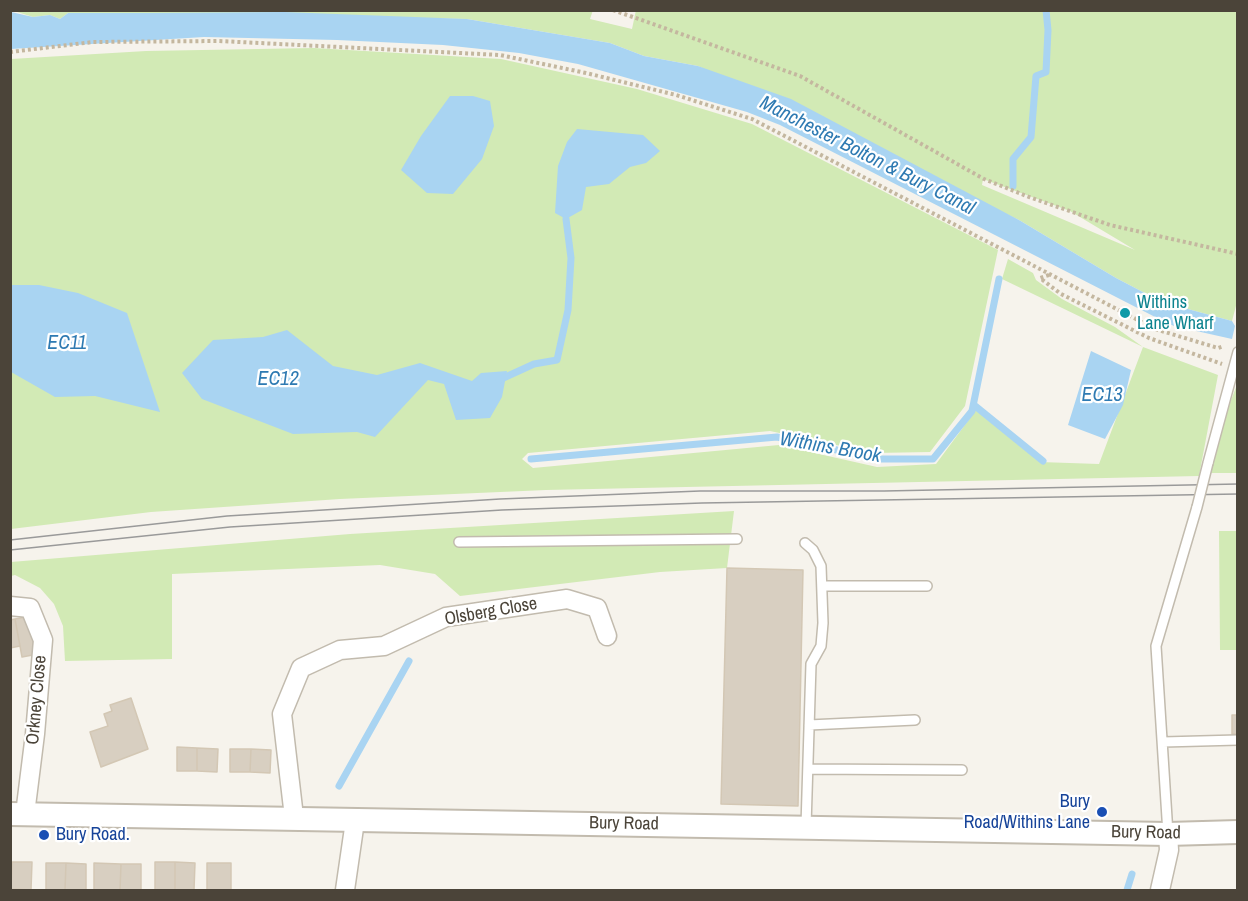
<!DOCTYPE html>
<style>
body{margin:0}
#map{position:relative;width:1248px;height:901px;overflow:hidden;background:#f6f3ec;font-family:"Archivo Narrow",sans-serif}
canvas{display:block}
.frame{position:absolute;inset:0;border:12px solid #4b4439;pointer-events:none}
</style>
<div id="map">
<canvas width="1248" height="901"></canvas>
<div class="frame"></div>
</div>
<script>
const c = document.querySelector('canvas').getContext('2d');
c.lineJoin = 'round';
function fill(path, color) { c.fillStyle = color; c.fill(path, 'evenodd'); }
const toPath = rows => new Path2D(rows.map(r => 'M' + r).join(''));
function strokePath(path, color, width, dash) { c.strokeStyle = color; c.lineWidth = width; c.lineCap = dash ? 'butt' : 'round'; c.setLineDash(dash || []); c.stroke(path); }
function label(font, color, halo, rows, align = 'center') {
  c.font = font + ' "Archivo Narrow",sans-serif'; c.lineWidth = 4.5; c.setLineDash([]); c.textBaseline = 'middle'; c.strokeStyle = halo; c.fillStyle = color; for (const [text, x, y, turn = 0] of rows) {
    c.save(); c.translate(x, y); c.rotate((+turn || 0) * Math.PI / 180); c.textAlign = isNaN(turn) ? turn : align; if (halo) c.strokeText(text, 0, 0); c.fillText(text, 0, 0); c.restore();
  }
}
const green = toPath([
 [11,10,593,10,590,19,632,29,636,10,1237,11,1237,302,1232,321,1162,302,1116,278,1019,220,698,66,644,56,610,43,467,19,160,13,68,13,60,19,50,15,33,17],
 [983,179,1070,211,1135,250,982,185],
 [314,48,501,59,637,89,752,124,998,250,965,406,930,452,874,453,770,431,528,453,522,459,533,468,779,445,877,467,936,464,976,410,1040,462,1099,464,1143,347,1002,279,1008,259,1033,273,1036,280,1062,299,1115,327,1143,347,1218,375,1199,476,546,490,340,499,151,512,11,529,11,59,146,51],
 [1237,385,1237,473,1211,473,1223,420],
 [734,511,727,568,660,572,460,596,435,574,380,565,172,574,172,659,65,661,63,626,54,604,40,588,15,575,11,576,11,562,350,534],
 [1219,531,1237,531,1237,650,1220,650]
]);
const water = toPath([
 [11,12,33,17,50,15,60,19,68,13,150,13,284,12,467,19,610,43,644,56,698,66,791,99,1019,220,1116,278,1162,302,1232,321,1235,326,1232,339,1174,326,1159,319,780,125,747,112,578,64,519,53,443,45,337,40,204,37,11,49],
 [450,96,473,96,490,101,494,126,482,159,453,194,427,193,401,170,421,136],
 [577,129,643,135,660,151,646,163,630,167,609,184,586,187,582,210,566,219,555,213,558,166,567,142],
 [11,285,39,285,78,293,127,313,160,412,95,396,55,397,11,372],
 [287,330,333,366,377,375,420,363,472,381,481,373,507,371,502,397,490,418,456,420,444,384,428,380,375,437,357,432,293,434,202,399,182,373,213,340,263,337],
 [1091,351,1131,370,1123,405,1105,439,1068,425]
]);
const stream = toPath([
 [1013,186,1013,159,1031,137,1036,76,1046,72,1048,30,1046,10],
 [499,380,534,364,557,360,568,310,571,258,566,219],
 [974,405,1043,461],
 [531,459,777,437,878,459,933,459,972,411,999,279],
 [339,786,409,661],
 [1127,890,1132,874]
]);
const building = toPath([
 [727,568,803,570,798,806,721,804,727,568],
 [31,616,38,654,22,657,15,619,31,616],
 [15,619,20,646,10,648,10,620,15,619],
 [131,698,148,749,101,767,90,732,108,726,104,714,112,711,110,705,131,698],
 [1232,715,1238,715,1238,734,1232,734,1232,715],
 [177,747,197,748,197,771,177,771,177,747],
 [197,748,218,749,217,772,197,771,197,748],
 [230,749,251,749,250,772,230,772,230,749],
 [251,749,271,750,270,773,250,772,251,749],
 [10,862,12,862,11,889,10,889,10,862],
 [12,862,32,862,31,890,11,889,12,862],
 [155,862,175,862,175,890,155,890,155,862],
 [175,862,195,863,194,890,175,890,175,862],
 [46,863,66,863,65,890,46,890,46,863],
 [66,863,86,864,86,890,65,890,66,863],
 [94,863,121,864,120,890,94,890,94,863],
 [207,863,231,863,231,890,207,890,207,863],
 [121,864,141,864,141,890,120,890,121,864]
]);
const path = toPath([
 [613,10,800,76,984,179,1029,197,1110,225,1238,254],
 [10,52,93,42,219,41,500,55,586,73,676,95,752,119,1155,329,1218,348,1224,346],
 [1049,275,1040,278,1061,294,1149,338,1222,364]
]);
const service = toPath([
 [1208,463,1238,352],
 [459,542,737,539],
 [805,543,813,550,821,566,823,623,821,646,811,664,806,826],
 [822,586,927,586],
 [809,725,915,720],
 [1163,742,1238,740],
 [808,769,962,770],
 [1168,834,1156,646,1197,507]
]);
const minor = toPath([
 [10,606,30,608,43,640,35,734,25,814],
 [294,817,282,714,301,668,340,650,384,646,446,617,567,599,597,608,607,636],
 [345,890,355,821],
 [1160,890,1169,850,1168,834]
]);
const tertiary = toPath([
 [10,814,1168,834,1238,832]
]);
const tram = toPath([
 [10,540,227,516,500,499,700,491,884,491,1238,484],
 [10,550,230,527,502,510,702,503,1238,494]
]);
const serviceBridge = toPath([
 [1197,507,1208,463]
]);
const markers = [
 [1125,313,6,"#0f9aa8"],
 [1102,812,6,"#1a4fb4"],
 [44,835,6,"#1a4fb4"]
];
const cultureNames = [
 ["Withins",1137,303],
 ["Lane Wharf",1137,324]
];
const streetNames = [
 ["Olsberg Close",491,612,-10],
 ["Orkney Close",37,700,-85],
 ["Bury Road",624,824,1],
 ["Bury Road",1146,833,1]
];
const transitNames = [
 ["Bury",1090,802],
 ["Road/Withins Lane",1090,823],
 ["Bury Road.",56,835,"left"]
];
const waterNames = [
 ["Manchester Bolton & Bury Canal",867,156,27],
 ["EC11",67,344],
 ["EC12",278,380],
 ["EC13",1102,396],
 ["Withins Brook",830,448,10]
];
fill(green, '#d2eab5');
fill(water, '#a9d4f2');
strokePath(stream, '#a9d4f2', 7);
fill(building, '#d8cfc1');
strokePath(building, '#d3c7b4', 1.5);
strokePath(service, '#c2bbae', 12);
strokePath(minor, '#c2bbae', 21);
strokePath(tertiary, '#c2bbae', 26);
strokePath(path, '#c4b79f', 4, [3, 3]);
strokePath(service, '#fff', 9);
strokePath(minor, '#fff', 18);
strokePath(tertiary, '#fff', 22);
strokePath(tram, '#9a9a9a', 1.5);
strokePath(serviceBridge, '#c2bbae', 12, []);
strokePath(serviceBridge, '#fff', 9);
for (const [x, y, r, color] of markers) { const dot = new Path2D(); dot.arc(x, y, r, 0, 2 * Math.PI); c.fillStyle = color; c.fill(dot); strokePath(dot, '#fff', 2); }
label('18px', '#0d838f', '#fff', cultureNames, 'left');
label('18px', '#4b4439', '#fff', streetNames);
label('18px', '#164399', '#fff', transitNames, 'right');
label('italic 20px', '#2e7ab2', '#fff', waterNames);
</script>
